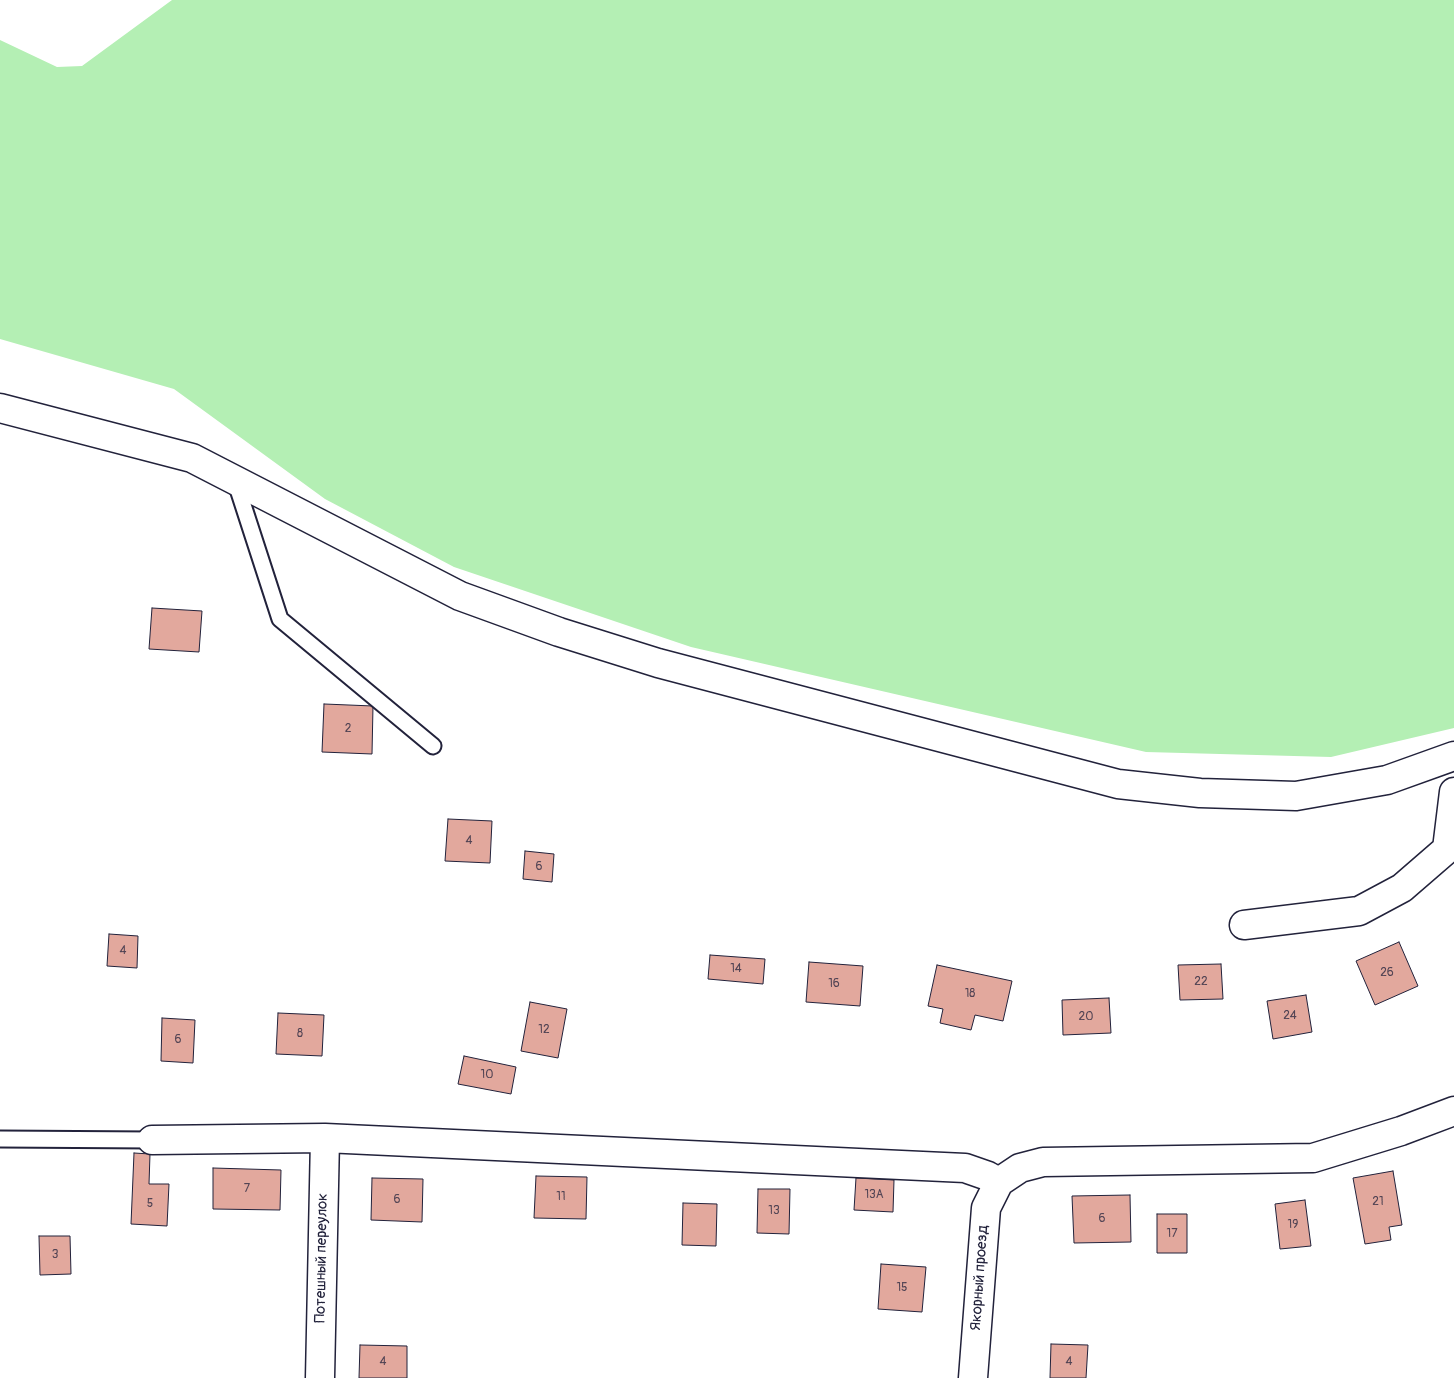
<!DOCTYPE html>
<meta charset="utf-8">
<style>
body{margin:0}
canvas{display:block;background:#fff}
</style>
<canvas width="1454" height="1378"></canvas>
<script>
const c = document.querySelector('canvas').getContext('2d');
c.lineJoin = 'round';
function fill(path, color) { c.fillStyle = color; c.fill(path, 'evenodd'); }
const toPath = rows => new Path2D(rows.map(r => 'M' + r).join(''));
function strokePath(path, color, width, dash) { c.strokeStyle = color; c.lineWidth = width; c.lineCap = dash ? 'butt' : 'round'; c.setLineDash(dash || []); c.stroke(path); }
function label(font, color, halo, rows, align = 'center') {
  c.font = font + ' Pangolin,sans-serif'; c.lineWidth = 5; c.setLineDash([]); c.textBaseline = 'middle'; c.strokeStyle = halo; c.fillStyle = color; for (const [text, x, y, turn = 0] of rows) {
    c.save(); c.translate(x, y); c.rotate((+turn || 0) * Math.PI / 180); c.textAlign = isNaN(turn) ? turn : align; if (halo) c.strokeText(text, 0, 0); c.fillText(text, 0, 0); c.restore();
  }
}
const green = toPath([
 [172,0,1454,0,1454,728,1331,757,1146,752,691,647,454,567,325,499,174,389,0,339,0,40,57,67,82,66]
]);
const building = toPath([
 [152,608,202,611,199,652,149,649,152,608],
 [324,704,373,706,372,754,322,752,324,704],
 [448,819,492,821,490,863,445,861,448,819],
 [525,851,554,854,552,882,523,879,525,851],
 [109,934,138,936,137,968,107,966,109,934],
 [1399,942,1418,986,1375,1005,1356,961,1399,942],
 [710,955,765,959,763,984,708,979,710,955],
 [809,962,863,966,860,1006,806,1002,809,962],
 [1221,964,1223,999,1180,1000,1178,965,1221,964],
 [937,965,1012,981,1003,1021,975,1015,971,1030,940,1023,943,1009,928,1006,937,965],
 [1306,995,1312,1032,1273,1039,1267,1001,1306,995],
 [1109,998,1111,1033,1063,1035,1062,1000,1109,998],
 [530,1002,567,1009,558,1058,521,1051,530,1002],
 [278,1013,324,1015,322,1056,276,1054,278,1013],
 [162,1018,195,1020,193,1063,161,1061,162,1018],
 [464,1056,516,1067,511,1094,458,1084,464,1056],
 [134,1153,150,1154,149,1184,169,1184,167,1226,131,1224,134,1153],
 [213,1168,281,1170,280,1210,213,1209,213,1168],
 [1393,1171,1402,1225,1389,1227,1391,1240,1365,1244,1353,1178,1393,1171],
 [536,1176,587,1177,586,1219,534,1218,536,1176],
 [372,1178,423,1179,422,1222,371,1220,372,1178],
 [856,1178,894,1180,893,1212,854,1210,856,1178],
 [758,1189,790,1189,789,1234,757,1233,758,1189],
 [1130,1195,1131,1242,1074,1243,1072,1196,1130,1195],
 [1305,1200,1311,1246,1280,1249,1275,1204,1305,1200],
 [683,1203,717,1204,716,1246,682,1245,683,1203],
 [1157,1214,1187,1214,1187,1253,1157,1253,1157,1214],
 [39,1236,70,1236,71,1274,40,1275,39,1236],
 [881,1264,926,1267,922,1312,878,1309,881,1264],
 [1051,1344,1088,1345,1086,1378,1050,1378,1051,1344],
 [360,1345,407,1346,407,1378,359,1378,360,1345]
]);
const lane = toPath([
 [235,480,280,619,433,746],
 [0,1139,152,1140]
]);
const street = toPath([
 [0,408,192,458,460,596,559,632,658,663,1118,784,1200,793,1296,796,1387,780,1454,756],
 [1244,925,1359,911,1402,888,1447,849,1454,792],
 [152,1140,325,1138,965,1168,988,1176,999,1182],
 [320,1378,325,1138],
 [973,1378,986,1208,999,1182,1020,1168,1043,1162,1313,1158,1401,1131,1454,1111]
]);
const numberNames = [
 ["2",348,729],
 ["4",469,841],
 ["6",539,867],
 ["4",123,951],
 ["14",736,969],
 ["26",1387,973],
 ["22",1201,982],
 ["16",834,984],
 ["18",970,994],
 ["24",1290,1016],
 ["20",1086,1017],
 ["12",544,1030],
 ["8",300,1034],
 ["6",178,1040],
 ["10",487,1075],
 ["7",247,1189],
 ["13А",874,1195],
 ["11",561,1197],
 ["6",397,1200],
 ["21",1378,1202],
 ["5",150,1204],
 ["13",774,1211],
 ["6",1102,1219],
 ["19",1293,1225],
 ["17",1172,1234],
 ["3",55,1255],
 ["15",902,1288],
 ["4",383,1362],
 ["4",1069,1362]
];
const streetNames = [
 ["Потешный переулок",322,1258,-89],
 ["Якорный проезд",980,1278,-86]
];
fill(green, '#b4efb4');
fill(building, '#e2a89d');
strokePath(building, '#22223b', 1);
strokePath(lane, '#22223b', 19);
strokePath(street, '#22223b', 31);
strokePath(lane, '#fff', 15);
strokePath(street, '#fff', 28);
label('12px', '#524454', null, numberNames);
label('15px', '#22223b', '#fff', streetNames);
</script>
